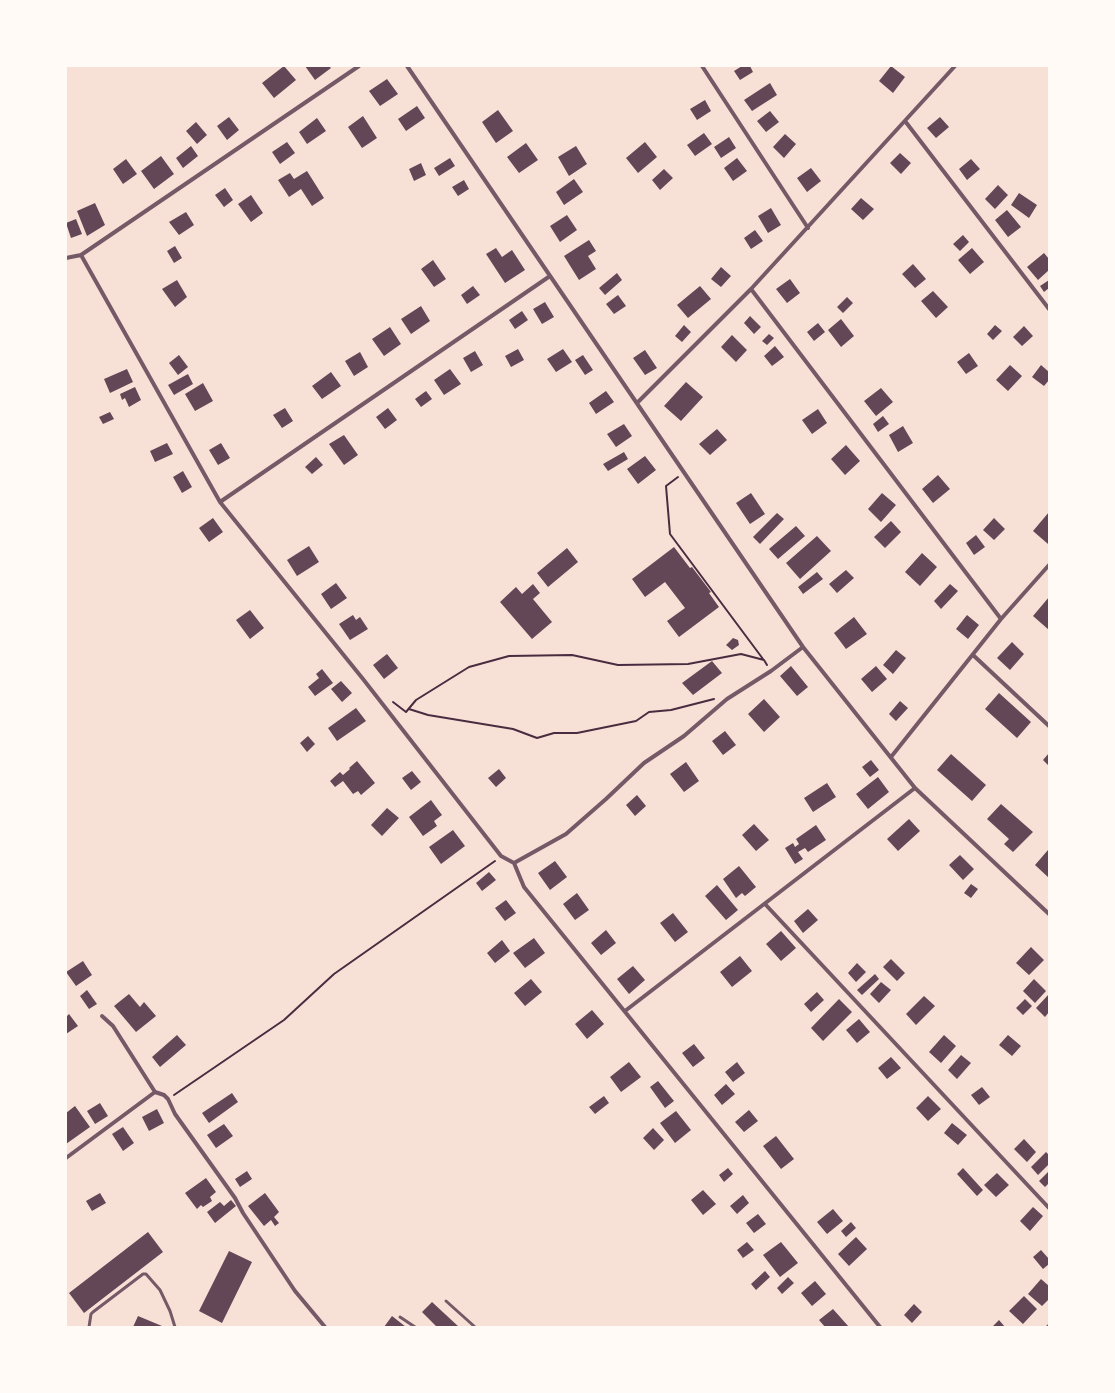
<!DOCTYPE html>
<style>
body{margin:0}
#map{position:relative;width:1115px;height:1393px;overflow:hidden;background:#f7e1d7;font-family:"Fira Sans Condensed",sans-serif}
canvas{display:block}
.frame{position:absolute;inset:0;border:67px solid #fffaf5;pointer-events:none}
</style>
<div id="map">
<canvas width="1115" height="1393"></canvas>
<div class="frame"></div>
</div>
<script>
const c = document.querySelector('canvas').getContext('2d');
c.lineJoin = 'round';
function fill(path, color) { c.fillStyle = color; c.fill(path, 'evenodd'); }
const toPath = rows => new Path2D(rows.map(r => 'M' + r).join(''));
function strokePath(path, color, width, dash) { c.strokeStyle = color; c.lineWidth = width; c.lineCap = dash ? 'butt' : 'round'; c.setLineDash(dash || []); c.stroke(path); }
const building = toPath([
 [284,66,296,80,274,98,262,83],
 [305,66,329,66,331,68,315,80],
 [742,66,750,66,753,72,740,80,734,71],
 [891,66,905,77,893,93,879,81],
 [387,79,398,94,380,106,369,91],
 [770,83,777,95,752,111,744,100],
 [705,100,711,111,697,120,690,109],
 [417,106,425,118,406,131,398,119],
 [498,110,513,131,496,143,482,122],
 [770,111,779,122,766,132,757,121],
 [363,116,377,138,362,148,348,127],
 [229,117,239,130,227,140,217,126],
 [940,117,949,127,936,138,927,128],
 [317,118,326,131,307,144,299,132],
 [196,122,207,135,197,144,186,131],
 [704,133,712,144,695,156,687,145],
 [785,134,796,144,784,158,773,147],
 [729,137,736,148,721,158,714,147],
 [287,142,295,153,280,164,272,152],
 [645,142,657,157,638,173,626,158],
 [526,143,538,160,519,173,507,157],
 [191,146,198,156,183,168,176,158],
 [576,146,587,164,569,176,558,157],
 [900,153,911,163,901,174,890,163],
 [161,156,174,174,154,189,141,171],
 [450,158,455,166,439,176,434,168],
 [737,158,747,171,733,181,724,168],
 [126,159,137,174,123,184,113,169],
 [971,159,980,169,967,180,959,169],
 [421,163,426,175,414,181,409,169],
 [811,168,821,181,807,192,797,178],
 [664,169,673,178,660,190,652,180],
 [307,171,324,198,312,206,301,189,289,197,278,180,290,173,294,179],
 [574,179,583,192,564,205,556,192],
 [464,180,469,189,458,196,452,187],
 [998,185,1008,195,995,209,985,199],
 [225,188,233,200,224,207,215,195],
 [1019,193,1037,205,1029,218,1011,205],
 [251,195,263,213,251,222,238,204],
 [861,198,874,209,863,220,851,209],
 [95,203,105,225,87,236,77,211],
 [771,208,781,225,768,233,758,216],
 [1007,210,1021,227,1008,237,995,220],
 [186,212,194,225,179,235,169,222],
 [567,215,577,230,560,242,550,226],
 [76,219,82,234,71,238,66,223],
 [755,230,763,241,751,249,744,238],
 [963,235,969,242,960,251,953,244],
 [589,240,596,251,588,256,596,269,579,280,564,256],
 [175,246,182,258,174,263,167,251],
 [496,248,502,257,512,250,525,270,505,283,486,254],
 [972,248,984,262,970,274,958,260],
 [1044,253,1049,259,1049,270,1038,280,1027,267],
 [433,260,446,279,434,287,421,269],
 [913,264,926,279,915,288,902,274],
 [721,267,731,276,721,287,711,279],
 [617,273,622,280,605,295,599,288],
 [790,279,800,293,787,303,776,289],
 [177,280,187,297,175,307,162,289],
 [1049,280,1049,288,1044,292,1040,286],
 [473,286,480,295,467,304,461,295],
 [700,286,711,299,688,318,677,305],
 [933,291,948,307,936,318,921,301],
 [618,295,626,306,614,314,606,304],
 [847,297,853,303,843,313,837,307],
 [545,302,554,317,542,324,533,309],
 [421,306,430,321,411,334,401,319],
 [522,311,528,320,515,329,509,320],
 [750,316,761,327,754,334,744,323],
 [841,319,854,336,841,347,828,330],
 [818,323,825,332,814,341,807,332],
 [684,325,691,332,682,342,675,336],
 [995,325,1002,331,993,340,987,334],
 [1024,326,1033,336,1022,346,1013,337],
 [390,327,401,344,384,356,372,339],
 [769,334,774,338,767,345,762,341],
 [732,335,747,350,736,362,721,347],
 [775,346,784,357,772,366,764,356],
 [518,349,524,360,511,367,505,356],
 [563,349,572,362,556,372,547,359],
 [645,350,657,368,645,375,633,358],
 [475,351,483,365,471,372,463,358],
 [360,352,368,367,354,376,345,361],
 [969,353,978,366,966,374,957,362],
 [179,355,188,367,178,375,169,363],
 [583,355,593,370,585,375,575,360],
 [1010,365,1022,376,1008,391,996,380],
 [1041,365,1049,372,1049,380,1044,386,1032,377],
 [127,369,133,382,110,393,104,379],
 [450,369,461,384,444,395,434,380],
 [331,372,341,386,322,399,312,386],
 [188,374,193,384,174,395,168,385],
 [686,382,703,397,681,421,664,406],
 [203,383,213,401,195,411,185,394],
 [135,387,141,400,129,407,125,398,122,400,120,394],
 [881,388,893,402,876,416,864,401],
 [426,391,432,399,421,407,415,399],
 [606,391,614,402,596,414,589,403],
 [285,408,293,421,282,428,273,415],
 [388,408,397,420,385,429,376,417],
 [818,409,827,423,812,434,802,420],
 [110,412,114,419,103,424,99,417],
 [883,416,889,424,878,432,873,424],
 [624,424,632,436,616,447,607,434],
 [903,426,913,443,898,452,889,435],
 [717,429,727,440,710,455,699,444],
 [344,435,358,455,344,465,329,444],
 [167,443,173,454,155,462,150,451],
 [221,443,230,458,218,465,209,450],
 [846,445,860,461,845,475,831,459],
 [624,452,628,459,608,471,603,464],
 [645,456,656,470,638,484,627,469],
 [316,457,323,465,312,474,305,467],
 [183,471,192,487,182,493,173,477],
 [938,475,950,489,933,503,922,489],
 [751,493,765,514,750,524,736,503],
 [882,493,896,505,881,522,868,509],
 [1049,512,1049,543,1048,544,1033,531],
 [777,513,784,519,760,544,753,537],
 [213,518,223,532,209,542,199,528],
 [994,518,1005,529,994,540,983,530],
 [891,521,901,532,885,548,874,537],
 [796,526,805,536,778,559,769,549],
 [976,535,985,547,974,555,966,543],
 [817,536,831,551,800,579,786,563],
 [309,546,319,562,297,576,287,560],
 [674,547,690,568,692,567,711,592,709,593,719,607,679,637,667,621,685,608,665,582,645,597,632,579],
 [567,548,578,562,548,587,537,573],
 [922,553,937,567,920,586,905,572],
 [846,570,854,578,837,593,829,584],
 [817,572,823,579,803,594,798,587],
 [336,583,347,598,331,609,321,594],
 [533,584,540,593,533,599,552,622,532,639,500,602,516,587,522,594],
 [950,584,958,591,941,609,934,601],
 [1049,597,1049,630,1033,616],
 [250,610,264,628,250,639,236,620],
 [353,615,356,620,360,617,368,629,350,640,339,624],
 [967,615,979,625,968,639,956,629],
 [854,617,867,634,846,649,834,633],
 [733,638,738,640,739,645,732,650,726,645],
 [1012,642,1024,654,1010,670,997,658],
 [896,650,906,658,893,674,883,665],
 [387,654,398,668,384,679,373,665],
 [712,661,722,673,693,695,682,683],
 [791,666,808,687,797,696,780,676],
 [876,666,887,679,872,692,861,679],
 [322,669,333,683,315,696,308,687,319,678,316,674],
 [341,681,352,693,342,702,331,689],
 [999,693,1031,722,1017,738,985,709],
 [764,699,780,717,764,732,748,714],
 [900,701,908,708,896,721,889,714],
 [356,708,366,721,337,741,328,728],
 [725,731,736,745,723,755,712,741],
 [308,736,315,744,307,752,300,743],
 [1049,753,1049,766,1043,760],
 [951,754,986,785,972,801,937,770],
 [871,760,879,770,870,777,862,767],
 [357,761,375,783,361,795,358,791,353,794,343,781,335,787,330,781,340,772,343,775,350,769,349,768],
 [686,762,699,781,684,792,670,774],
 [499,769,506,778,496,787,488,778],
 [412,771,421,782,411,790,402,778],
 [878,777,889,792,868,809,856,794],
 [827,783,836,797,813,812,804,798],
 [637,795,646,806,635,816,626,805],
 [431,800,442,815,434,821,437,826,423,836,409,817],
 [1001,804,1033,832,1013,852,1004,844,1009,839,987,819],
 [387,808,399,818,382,836,371,825],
 [909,819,920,831,898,851,887,839],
 [754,824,769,840,756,851,742,835],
 [816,825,826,840,808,852,805,848,798,852,803,859,795,864,785,848,793,843,795,847,799,844,796,839],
 [453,830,465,846,441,864,429,847],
 [1048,850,1049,851,1049,878,1035,865],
 [960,855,974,869,963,880,949,865],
 [555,861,567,877,550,890,538,873],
 [739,866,756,887,745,896,742,893,736,898,723,879],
 [489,872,496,880,482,891,476,883],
 [971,884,978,889,971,898,964,893],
 [717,885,738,910,726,920,705,896],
 [577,893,589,910,575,920,563,904],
 [506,900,516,913,505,921,495,908],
 [808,909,818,920,803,933,794,921],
 [673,913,688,932,675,942,660,923],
 [606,930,616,943,601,955,591,943],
 [781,931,796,948,781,961,766,944],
 [534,938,545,953,525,968,513,953],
 [502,940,510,951,495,963,487,953],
 [1031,947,1044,960,1029,975,1016,963],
 [740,956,752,971,732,987,720,972],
 [891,959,905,973,897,981,883,967],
 [83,961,92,975,76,986,66,972],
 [857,963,866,972,856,982,848,973],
 [633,966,645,980,629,994,617,979],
 [875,974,879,979,862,995,857,990],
 [531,979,542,992,525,1006,514,993],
 [1034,979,1046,991,1035,1003,1023,991],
 [881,982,891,990,879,1003,870,994],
 [87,990,97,1004,89,1009,80,996],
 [817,992,824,1000,811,1012,804,1004],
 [129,994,140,1007,144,1002,156,1016,136,1032,114,1006],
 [1049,994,1049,1012,1045,1017,1036,1008],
 [924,996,935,1006,916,1025,906,1014],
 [839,999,852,1012,823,1041,811,1028],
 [1025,999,1032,1006,1023,1015,1016,1008],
 [592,1010,604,1024,587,1039,575,1024],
 [69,1014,78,1026,66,1034,66,1017],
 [859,1019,870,1032,857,1043,846,1030],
 [177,1035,186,1045,160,1067,152,1057],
 [944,1035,956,1046,941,1063,929,1052],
 [1008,1035,1021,1046,1012,1056,999,1045],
 [694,1044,705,1058,693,1067,682,1053],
 [961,1055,971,1063,957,1079,948,1070],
 [891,1057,901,1068,887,1079,878,1068],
 [629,1062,641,1077,621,1092,610,1077],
 [737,1062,745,1073,733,1082,725,1072],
 [658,1081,674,1101,665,1108,650,1087],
 [726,1084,735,1094,722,1105,714,1095],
 [982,1087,990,1097,979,1105,971,1095],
 [232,1093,238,1102,209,1123,202,1113],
 [604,1096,609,1103,595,1114,589,1107],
 [928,1096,941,1109,928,1121,916,1108],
 [100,1103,108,1116,95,1124,87,1111],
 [75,1106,90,1127,66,1144,66,1113],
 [157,1109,164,1123,149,1131,142,1117],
 [749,1110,758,1121,744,1132,735,1122],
 [676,1111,691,1130,675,1143,660,1123],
 [952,1123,967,1135,958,1145,944,1133],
 [224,1124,233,1136,216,1148,207,1135],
 [123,1127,134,1143,123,1151,112,1134],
 [653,1128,664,1140,654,1150,643,1138],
 [776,1136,794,1159,781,1169,763,1146],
 [1024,1139,1036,1152,1027,1162,1014,1149],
 [1046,1152,1049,1155,1049,1164,1038,1175,1031,1167],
 [728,1168,733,1174,724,1182,719,1175],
 [963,1168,983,1190,977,1196,957,1174],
 [247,1171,252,1179,240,1187,235,1179],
 [1048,1172,1049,1173,1049,1183,1045,1187,1039,1181],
 [997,1173,1009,1185,996,1197,984,1185],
 [206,1178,216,1192,210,1197,212,1201,203,1207,201,1205,197,1209,185,1193],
 [703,1190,716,1204,703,1215,691,1200],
 [100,1193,106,1203,92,1211,86,1201],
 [265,1193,279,1212,274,1217,279,1223,275,1226,271,1220,264,1226,248,1206],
 [743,1195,749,1203,737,1214,730,1206],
 [231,1200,236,1206,215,1223,207,1212,220,1202,224,1206],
 [1033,1207,1043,1216,1030,1231,1020,1221],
 [833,1209,843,1221,827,1234,817,1222],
 [758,1214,766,1224,754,1233,746,1223],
 [851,1222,856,1228,846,1237,841,1231],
 [148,1232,163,1252,84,1313,69,1293],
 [856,1237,867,1249,849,1266,838,1254],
 [747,1242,754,1250,743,1258,737,1250],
 [781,1242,798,1263,780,1277,763,1255],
 [1041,1250,1049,1259,1049,1264,1043,1269,1033,1257],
 [229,1251,252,1262,222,1323,199,1311],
 [765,1271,770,1277,756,1290,751,1284],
 [788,1277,794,1283,782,1294,777,1288],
 [1041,1279,1049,1286,1049,1299,1042,1306,1028,1294],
 [815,1281,826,1294,812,1306,801,1293],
 [1024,1296,1037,1309,1023,1324,1009,1311],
 [432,1302,459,1327,437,1327,422,1312],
 [914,1304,922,1312,912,1323,904,1315],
 [833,1309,849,1327,825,1327,819,1320],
 [138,1316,162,1326,162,1327,133,1327],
 [392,1316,406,1327,384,1327],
 [999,1320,1005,1327,992,1327]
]);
const path = toPath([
 [678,477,666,486,670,534,763,659],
 [393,702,406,712,416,700,469,667,509,656,572,655,618,665,688,664,741,654,764,660,767,665],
 [409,709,428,715,513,729,537,738,554,733,577,733,636,721,649,712,671,710,714,699],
 [174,1095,284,1020,334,974,495,861]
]);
const service = toPath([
 [446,1301,475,1327],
 [400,1317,415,1327],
 [89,1327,91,1314,93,1312,143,1274,146,1274,160,1290,170,1311,175,1327]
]);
const minor = toPath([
 [407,66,803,647,915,788,1049,914],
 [702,66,808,228],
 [905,121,1049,309],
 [81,255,220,502,363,679,501,856,514,863,524,887,880,1327],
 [66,258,81,255,359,66],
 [751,289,1001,619],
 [637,403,751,289,955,66],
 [220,502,550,276],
 [973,655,1049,726],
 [891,757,1001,619,1049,565],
 [514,863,566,834,606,799,644,763,684,736,727,699,771,671,803,647],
 [765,904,1049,1208],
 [625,1011,915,788],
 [102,1016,113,1026,155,1092,164,1095,168,1099,175,1114,235,1198,243,1213,295,1291,325,1327],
 [66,1158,155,1092],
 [1048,1327,1049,1326]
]);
fill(building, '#644757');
strokePath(path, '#4a2c40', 2);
strokePath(service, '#755966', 3);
strokePath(minor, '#755966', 4);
</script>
